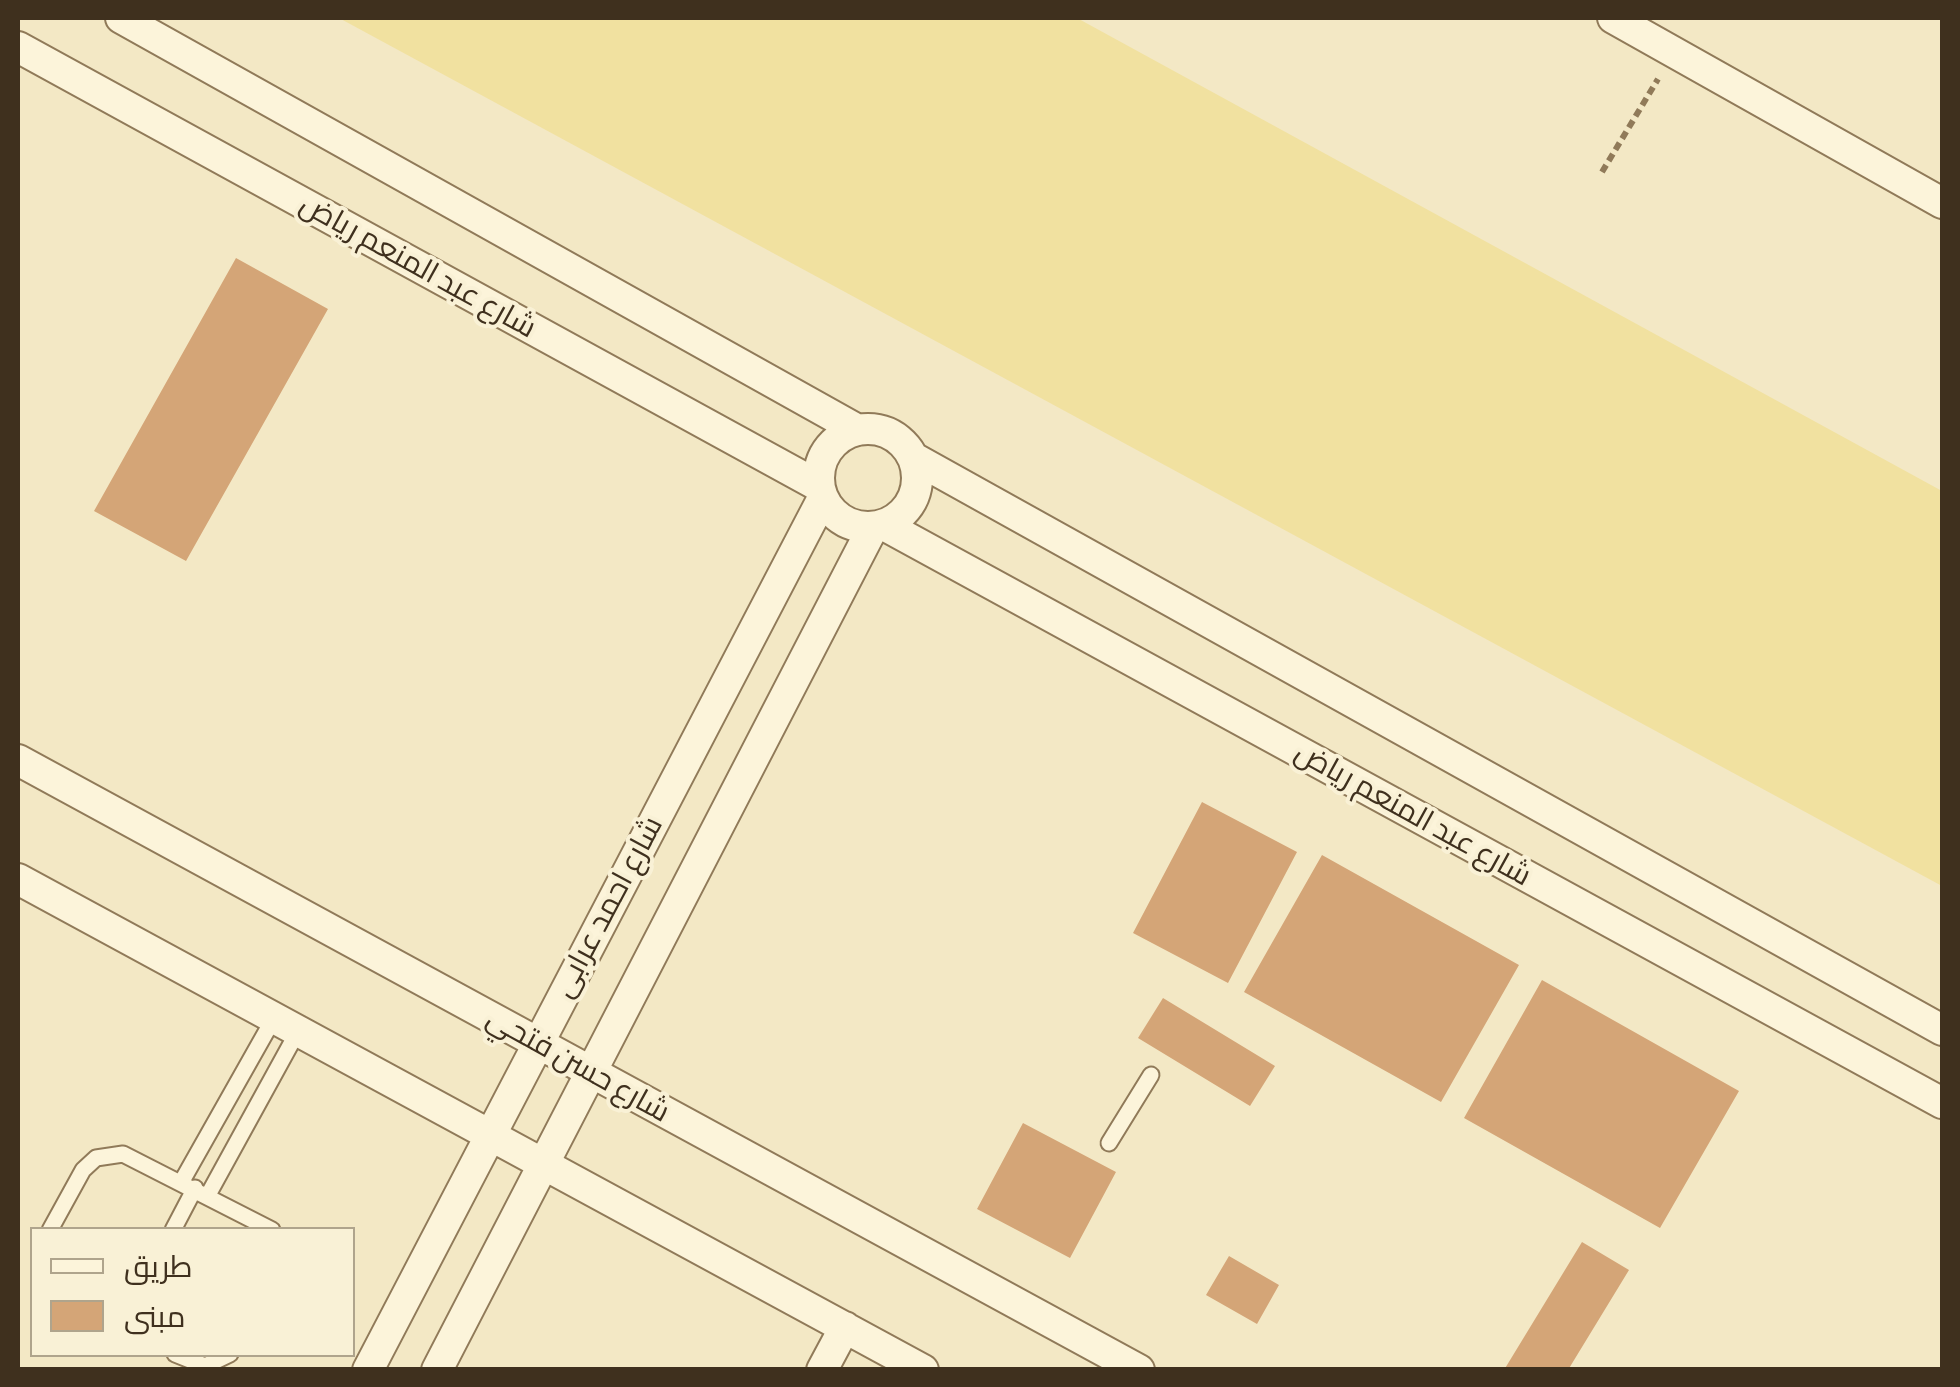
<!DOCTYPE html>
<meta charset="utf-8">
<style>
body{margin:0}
#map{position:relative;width:1960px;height:1387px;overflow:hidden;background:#f3e8c5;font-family:"Crimson Pro",Cairo,serif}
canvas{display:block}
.frame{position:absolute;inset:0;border:20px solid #3f301e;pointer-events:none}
.legend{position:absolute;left:30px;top:1227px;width:325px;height:130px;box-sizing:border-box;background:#f9f1d6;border:2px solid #afa48c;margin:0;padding:12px 18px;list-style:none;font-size:30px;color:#3f301e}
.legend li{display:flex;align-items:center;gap:20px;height:50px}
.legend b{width:50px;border:2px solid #afa48c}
</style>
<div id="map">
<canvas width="1960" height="1387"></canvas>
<div class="frame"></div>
<ul class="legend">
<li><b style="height:12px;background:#fcf4da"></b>طريق</li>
<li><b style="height:28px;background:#d4a577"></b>مبنى</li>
</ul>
</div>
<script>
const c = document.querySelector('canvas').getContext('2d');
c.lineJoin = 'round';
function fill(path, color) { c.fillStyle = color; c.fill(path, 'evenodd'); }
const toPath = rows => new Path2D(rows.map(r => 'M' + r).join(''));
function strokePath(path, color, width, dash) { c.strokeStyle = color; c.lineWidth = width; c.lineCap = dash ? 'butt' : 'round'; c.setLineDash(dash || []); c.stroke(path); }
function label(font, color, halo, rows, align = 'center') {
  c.font = font + ' "Crimson Pro",Cairo,serif'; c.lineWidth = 8; c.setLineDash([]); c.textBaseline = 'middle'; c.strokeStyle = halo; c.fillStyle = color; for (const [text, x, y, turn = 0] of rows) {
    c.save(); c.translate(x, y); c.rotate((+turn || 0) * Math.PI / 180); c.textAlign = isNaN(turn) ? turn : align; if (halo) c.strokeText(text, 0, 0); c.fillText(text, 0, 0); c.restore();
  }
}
const sand = toPath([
 [339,18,1077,18,1942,491,1942,886]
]);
const building = toPath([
 [236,258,328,309,186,561,94,511],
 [1202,802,1297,852,1228,983,1133,933],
 [1322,855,1519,965,1441,1102,1244,992],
 [1542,980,1739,1091,1660,1228,1464,1118],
 [1163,998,1275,1066,1250,1106,1138,1038],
 [1023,1123,1116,1172,1070,1258,977,1209],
 [1582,1242,1629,1270,1568,1370,1504,1370],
 [1229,1256,1279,1285,1257,1324,1206,1295]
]);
const path = toPath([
 [1602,172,1658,79]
]);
const service = toPath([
 [1109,1143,1151,1075],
 [182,1181,274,1018],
 [208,1195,298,1031],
 [50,1230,83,1170,96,1158,123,1154,272,1230],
 [173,1230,195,1188],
 [175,1354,205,1366,230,1354]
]);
const minor = toPath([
 [121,18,858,430],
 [1613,18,1942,203],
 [18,47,819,486],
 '819 478a49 49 0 1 1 98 0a49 49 0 1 1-98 0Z',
 [914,458,1942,1030],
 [884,525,1942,1103],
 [18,760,1139,1370],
 [18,879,923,1370],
 [368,1370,823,498],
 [437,1370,873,527],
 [822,1370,845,1327]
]);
const streetNames = [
 ["شارع عبد المنعم رياض",418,266,29],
 ["شارع عبد المنعم رياض",1413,814,29],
 ["شارع احمد عرابى",608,907,-62],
 ["شارع حسن فتحي",578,1065,29]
];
fill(sand, '#f1e1a0');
fill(building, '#d4a577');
strokePath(service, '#907a59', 19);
strokePath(minor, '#907a59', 34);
strokePath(path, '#907a59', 6, [8, 5]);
strokePath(service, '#fcf4da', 15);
strokePath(minor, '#fcf4da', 30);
label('30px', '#3f301e', '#f9f1d6', streetNames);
</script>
